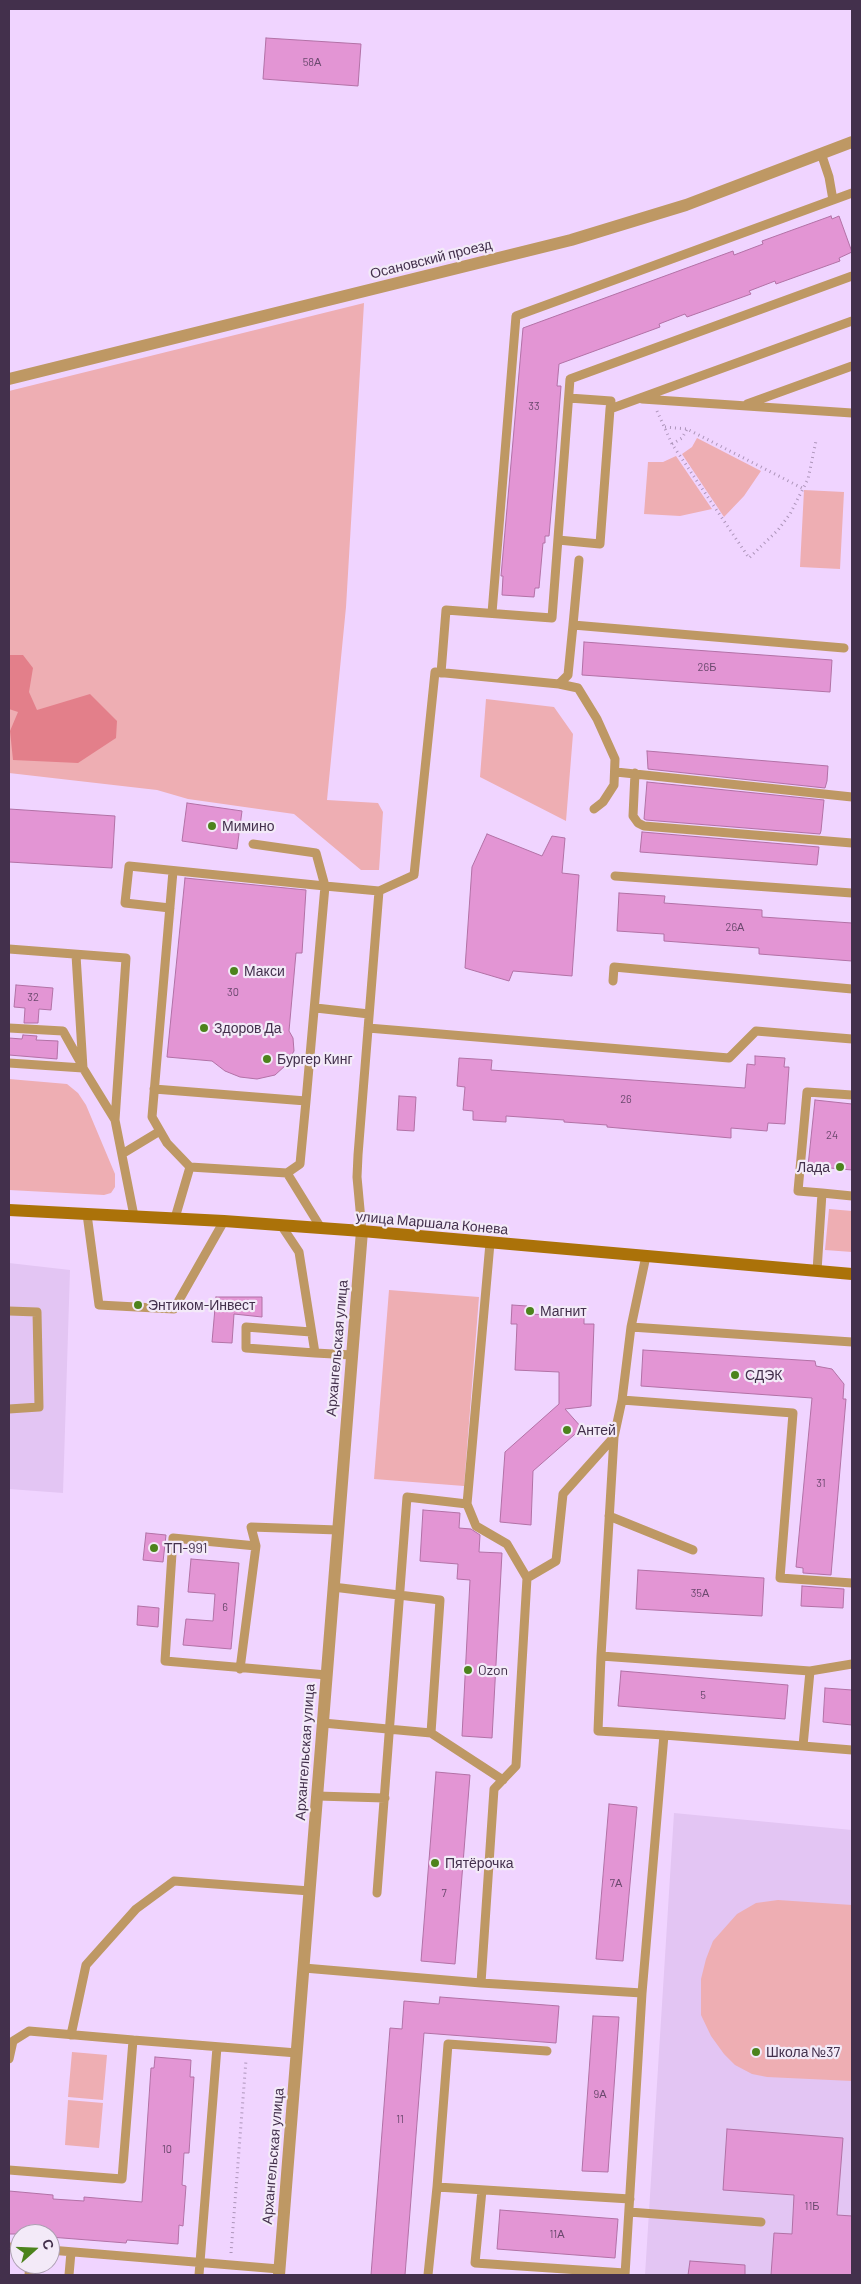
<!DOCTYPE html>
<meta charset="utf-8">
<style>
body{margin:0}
#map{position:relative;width:861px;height:2284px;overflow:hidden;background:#f0d4ff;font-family:Barlow,sans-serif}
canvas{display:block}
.frame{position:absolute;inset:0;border:10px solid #43304c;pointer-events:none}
.north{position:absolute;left:10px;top:2224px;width:50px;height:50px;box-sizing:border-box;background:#f3eaf8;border:1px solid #ada0b3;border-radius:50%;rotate:70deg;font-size:14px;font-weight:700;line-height:20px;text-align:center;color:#43304c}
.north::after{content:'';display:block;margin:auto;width:18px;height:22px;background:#4c831c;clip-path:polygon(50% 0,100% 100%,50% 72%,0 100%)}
</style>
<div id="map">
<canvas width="861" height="2284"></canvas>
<div class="frame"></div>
<div class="north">С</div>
</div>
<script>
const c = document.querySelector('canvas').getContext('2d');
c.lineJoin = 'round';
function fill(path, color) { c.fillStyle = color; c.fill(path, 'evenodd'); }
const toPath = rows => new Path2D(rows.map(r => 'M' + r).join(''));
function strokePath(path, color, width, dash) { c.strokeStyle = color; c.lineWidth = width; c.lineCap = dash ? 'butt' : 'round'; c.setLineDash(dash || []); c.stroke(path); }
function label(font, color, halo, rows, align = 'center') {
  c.font = font + ' Barlow,sans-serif'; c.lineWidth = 4.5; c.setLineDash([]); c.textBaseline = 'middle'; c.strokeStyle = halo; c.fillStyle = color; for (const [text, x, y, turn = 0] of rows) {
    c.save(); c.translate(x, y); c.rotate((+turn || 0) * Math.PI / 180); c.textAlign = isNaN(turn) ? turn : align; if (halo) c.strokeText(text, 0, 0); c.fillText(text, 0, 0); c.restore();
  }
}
const built = toPath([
 [9,1263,70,1270,63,1493,9,1489],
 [674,1813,852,1830,852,2275,645,2275]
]);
const green = toPath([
 [364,303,346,607,327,800,378,803,383,812,379,870,361,870,294,814,188,799,157,790,9,773,9,391],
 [697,438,761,471,744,496,724,517,682,454,692,447],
 [676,456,712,509,680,516,644,514,648,462,663,462],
 [804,490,844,492,840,569,800,567],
 [486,699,554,707,573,734,566,821,480,777],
 [9,1079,67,1084,78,1093,86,1105,115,1174,115,1187,111,1193,104,1195,9,1190],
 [829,1209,852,1211,852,1252,825,1250],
 [389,1290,479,1297,464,1486,374,1479],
 [778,1900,852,1905,852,2081,767,2077,752,2074,735,2065,724,2054,711,2036,701,2015,701,1979,706,1959,713,1941,737,1914,756,1903],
 [72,2052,107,2055,103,2100,68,2097],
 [68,2100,103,2103,99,2148,65,2145]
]);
const forest = toPath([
 [9,655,23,655,33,668,29,692,37,710,90,694,117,721,116,738,78,763,13,760,10,731,18,712,9,709]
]);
const building = toPath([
 [266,38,361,44,358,86,263,79,266,38],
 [831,216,832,219,839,216,852,252,839,258,840,261,776,284,775,281,749,291,751,294,687,317,685,314,659,324,660,327,559,364,557,386,561,386,554,479,549,536,545,536,545,543,543,543,539,588,535,588,534,597,502,595,503,576,501,576,523,328,733,251,734,255,763,244,762,241,831,216],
 [584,642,832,660,830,692,582,675,584,642],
 [647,751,828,766,827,781,825,788,648,769,647,751],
 [647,782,824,800,821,831,820,834,646,820,644,819,647,782],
 [187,803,242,811,237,849,182,841,187,803],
 [9,809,115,816,112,868,9,862,9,809],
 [642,832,819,847,817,865,640,852,642,832],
 [487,834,542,856,552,836,565,838,562,873,579,875,572,976,513,971,509,981,465,968,472,867,487,834],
 [185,878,306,890,302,953,296,953,289,1031,293,1038,294,1051,286,1065,275,1075,257,1079,240,1077,225,1071,212,1061,167,1057,185,878],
 [619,893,665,896,664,903,762,910,762,917,852,923,852,961,759,954,759,948,664,941,664,934,617,931,619,893],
 [16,985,53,988,51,1010,39,1009,38,1023,24,1023,25,1008,14,1007,16,985],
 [23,1035,37,1036,36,1040,58,1041,57,1059,9,1055,9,1038,22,1039,23,1035],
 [755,1056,785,1058,784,1067,789,1067,785,1124,768,1123,767,1131,731,1128,731,1138,607,1127,607,1125,564,1122,564,1120,506,1116,506,1122,473,1120,473,1111,463,1110,465,1087,457,1086,459,1058,492,1060,491,1070,745,1088,747,1064,755,1065,755,1056],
 [399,1096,416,1097,414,1131,397,1130,399,1096],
 [815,1100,852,1104,852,1170,808,1166,815,1100],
 [216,1297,262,1297,262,1317,234,1314,232,1343,212,1342,216,1297],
 [512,1305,527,1306,526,1314,584,1316,584,1324,594,1324,591,1406,565,1409,582,1428,533,1471,531,1525,500,1522,505,1452,559,1404,559,1372,515,1370,517,1324,511,1324,512,1305],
 [643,1350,815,1361,816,1366,832,1369,844,1384,843,1399,846,1399,831,1575,803,1573,803,1568,796,1567,812,1398,641,1386,643,1350],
 [423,1510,460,1513,459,1528,471,1529,480,1535,479,1552,502,1553,492,1738,462,1736,470,1580,457,1579,458,1564,420,1561,423,1510],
 [146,1533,166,1535,163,1562,143,1560,146,1533],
 [191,1559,239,1563,231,1649,183,1645,186,1619,213,1621,215,1594,188,1592,191,1559],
 [638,1570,764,1578,762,1616,636,1609,638,1570],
 [802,1586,844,1589,843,1608,801,1606,802,1586],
 [138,1606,159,1608,158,1627,137,1625,138,1606],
 [621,1671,788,1685,785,1719,618,1706,621,1671],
 [825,1688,852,1690,852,1725,823,1722,825,1688],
 [436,1772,470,1775,455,1964,421,1961,436,1772],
 [609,1804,637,1807,623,1961,596,1959,609,1804],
 [440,1997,559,2006,556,2043,424,2033,405,2275,371,2275,390,2028,402,2029,404,2001,439,2004,440,1997],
 [593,2016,619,2017,608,2172,582,2171,593,2016],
 [155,2057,191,2060,190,2077,194,2077,189,2153,184,2153,182,2185,186,2186,183,2226,179,2225,178,2244,127,2240,126,2243,50,2237,50,2234,9,2234,9,2191,53,2195,53,2199,84,2201,84,2197,142,2202,151,2068,154,2068,155,2057],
 [727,2129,843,2138,837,2215,852,2216,852,2275,771,2275,774,2233,792,2234,794,2195,723,2190,727,2129],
 [500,2210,618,2219,615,2258,497,2249,500,2210],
 [690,2261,745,2265,745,2275,688,2275,690,2261]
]);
const path = toPath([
 [657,411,672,444,749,558,778,530,790,514,808,479,816,441],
 [665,427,687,429,804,489],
 [672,444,682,438,687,429],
 [231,2253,246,2060]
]);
const service = toPath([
 [821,153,829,177,833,200],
 [642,399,852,413],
 [747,404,852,366],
 [610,409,852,321],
 [558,540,600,544,610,409,611,401,569,398],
 [492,613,516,316,852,193],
 [573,625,579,560],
 [441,673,446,610,552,618,570,379,852,276],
 [559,684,568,675,573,625,844,648],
 [616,772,852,797],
 [635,773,633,816,638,823,644,826,852,843],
 [173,871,152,1117,167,1143,190,1167,287,1173,300,1164,306,1101],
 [615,876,852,893],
 [379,891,414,875,435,672,559,684,578,688,597,719,615,759,614,785,603,802,594,809],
 [170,908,125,903,129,866,325,886,316,853,253,844],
 [9,949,126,958,115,1120],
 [76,955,83,1068],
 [613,981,614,967,852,989],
 [316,1008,369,1014],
 [9,1028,63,1031,82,1065],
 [368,1028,729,1058,756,1031,852,1039],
 [9,1063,83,1068,115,1120,134,1216],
 [154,1089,306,1101,325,886,379,891,358,1155,357,1177,362,1231],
 [122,1154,160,1131],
 [287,1173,321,1228],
 [822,1193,798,1191,807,1092,852,1095],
 [87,1214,99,1305,174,1309,224,1221],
 [175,1218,190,1167],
 [281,1225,299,1252,315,1353,352,1355],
 [817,1271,822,1193,852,1196],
 [9,1311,37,1312,39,1407,9,1409],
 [631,1327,852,1342],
 [311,1332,246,1327,246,1348,315,1353],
 [622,1400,793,1413,780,1578,852,1583],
 [467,1504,476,1526,507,1544,527,1578],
 [609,1516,693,1550],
 [256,1546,173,1538,165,1661,327,1675],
 [333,1587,440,1600,431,1733],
 [601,1656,614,1437],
 [240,1669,256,1546,251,1527,338,1530],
 [810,1671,803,1746,852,1750],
 [323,1723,431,1733,503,1780],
 [664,1735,803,1746],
 [317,1796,385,1798],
 [377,1893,407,1497,467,1504,490,1243],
 [304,1968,481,1983],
 [642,1993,481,1983,494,1789,516,1766,527,1578,556,1561,563,1494,614,1437,622,1400,631,1327,646,1256],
 [71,2035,86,1965,136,1909,174,1881,310,1891],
 [133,2040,297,2053],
 [9,2059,13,2041,29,2031,133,2040,122,2179,9,2170],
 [437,2187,448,2044,547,2051],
 [482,2190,475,2263,625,2273],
 [629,2212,761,2222],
 [9,2247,20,2248],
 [50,2250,279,2269],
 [29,2275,30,2264],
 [69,2275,71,2252],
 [199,2275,217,2047],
 [428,2275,437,2187,630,2199],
 [625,2275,642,1993,664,1735,598,1731,601,1656,810,1671,852,1664]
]);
const minor = toPath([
 [9,379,571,240,686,205,852,142]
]);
const tertiary = toPath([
 [279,2275,362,1231]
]);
const secondary = toPath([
 [9,1210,224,1221,362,1231,852,1274]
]);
const markers = [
 [212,826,5,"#4c831c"],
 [234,971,5,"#4c831c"],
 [204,1028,5,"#4c831c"],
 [267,1059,5,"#4c831c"],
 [840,1167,5,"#4c831c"],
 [138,1305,5,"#4c831c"],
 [530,1311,5,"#4c831c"],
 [735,1375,5,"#4c831c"],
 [567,1430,5,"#4c831c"],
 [154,1548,5,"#4c831c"],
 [468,1670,5,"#4c831c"],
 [435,1863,5,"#4c831c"],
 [756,2052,5,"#4c831c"]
];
const numberNames = [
 ["58А",312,62],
 ["33",534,406],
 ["26Б",707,667],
 ["26А",735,927],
 ["30",233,992],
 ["32",33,997],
 ["26",626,1099],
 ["24",832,1135],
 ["31",821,1483],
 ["35А",700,1593],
 ["6",225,1607],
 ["5",703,1695],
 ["7А",616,1883],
 ["7",444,1893],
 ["9А",600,2094],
 ["11",400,2119],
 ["10",167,2149],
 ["11Б",812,2206],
 ["11А",557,2234]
];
const streetNames = [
 ["Осановский проезд",431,259,-14],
 ["улица Маршала Конева",432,1223,5],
 ["Архангельская улица",337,1348,-85],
 ["Архангельская улица",305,1752,-86],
 ["Архангельская улица",273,2156,-85]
];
const poiNames = [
 ["Мимино",222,826],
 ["Макси",244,971],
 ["Здоров Да",214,1028],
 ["Бургер Кинг",277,1059],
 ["Лада",830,1167,"right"],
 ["Энтиком-Инвест",148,1305],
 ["Магнит",540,1311],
 ["СДЭК",745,1375],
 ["Антей",577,1430],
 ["ТП-991",164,1548],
 ["Ozon",478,1670],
 ["Пятёрочка",445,1863],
 ["Школа №37",766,2052]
];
fill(built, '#e3c5f3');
fill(green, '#eeaeb3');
fill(forest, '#e37f8a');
fill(building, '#e395d4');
strokePath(building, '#b271a6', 1);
strokePath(path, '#ad95ba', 3, [1, 4]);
strokePath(service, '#be9864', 9);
strokePath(minor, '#be9864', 12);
strokePath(tertiary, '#be9864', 12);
strokePath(secondary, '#ab7209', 12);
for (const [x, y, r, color] of markers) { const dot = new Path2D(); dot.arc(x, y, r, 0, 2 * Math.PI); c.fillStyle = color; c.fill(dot); strokePath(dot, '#f3eaf8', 2); }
label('11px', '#6b496e', null, numberNames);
label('14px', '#43304c', '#f3eaf8', streetNames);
label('14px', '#43304c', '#f3eaf8', poiNames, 'left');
</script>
